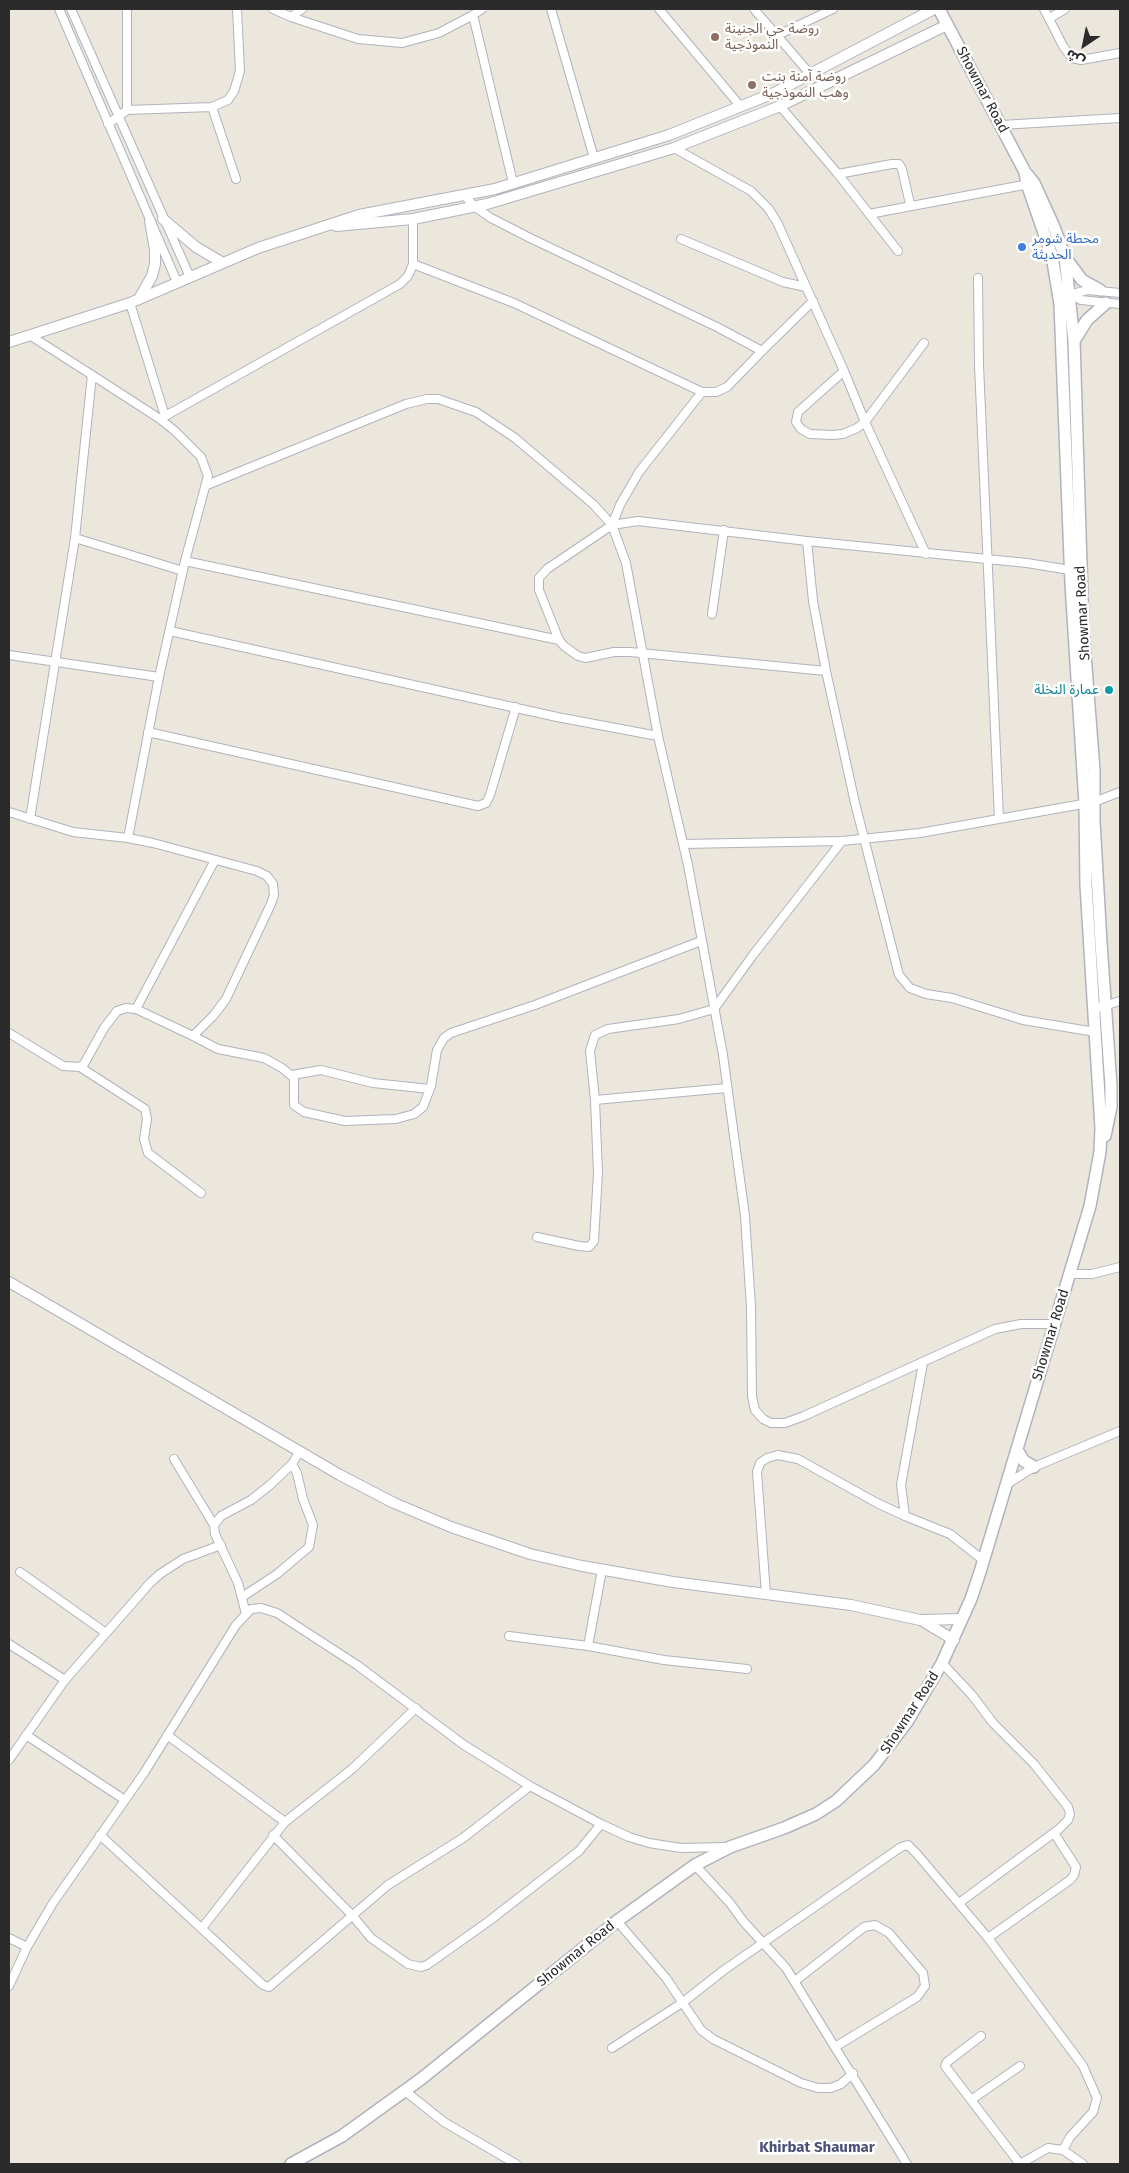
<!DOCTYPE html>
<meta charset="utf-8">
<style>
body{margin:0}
#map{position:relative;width:1129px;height:2173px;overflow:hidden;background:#ece7dd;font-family:"Fira Sans","Noto Sans Arabic",sans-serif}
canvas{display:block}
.frame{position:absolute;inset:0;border:10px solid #2b2b2b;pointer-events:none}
.north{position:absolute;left:1059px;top:20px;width:50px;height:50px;-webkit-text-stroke:4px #fff;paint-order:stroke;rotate:214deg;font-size:14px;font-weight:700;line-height:20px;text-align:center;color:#2b2b2b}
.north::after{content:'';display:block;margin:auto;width:18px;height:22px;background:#2b2b2b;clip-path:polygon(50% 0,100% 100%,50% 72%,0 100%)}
</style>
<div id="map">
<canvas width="1129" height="2173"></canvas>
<div class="frame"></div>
<div class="north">ش</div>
</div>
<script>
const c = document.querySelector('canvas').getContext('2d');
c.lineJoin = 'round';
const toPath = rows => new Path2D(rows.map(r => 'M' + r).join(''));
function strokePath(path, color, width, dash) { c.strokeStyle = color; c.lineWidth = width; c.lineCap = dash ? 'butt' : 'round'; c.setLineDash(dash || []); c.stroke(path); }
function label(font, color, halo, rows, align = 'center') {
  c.font = font + ' "Fira Sans","Noto Sans Arabic",sans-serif'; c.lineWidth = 5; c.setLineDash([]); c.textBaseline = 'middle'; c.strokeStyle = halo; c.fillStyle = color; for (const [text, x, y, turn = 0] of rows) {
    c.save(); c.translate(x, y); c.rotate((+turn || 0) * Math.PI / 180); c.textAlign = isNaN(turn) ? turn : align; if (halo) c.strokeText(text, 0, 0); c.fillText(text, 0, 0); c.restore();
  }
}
const minor = toPath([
 [59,9,177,282],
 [71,9,190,277],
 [273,9,291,17,302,9],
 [551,9,594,158],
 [659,9,741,107],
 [754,9,811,75],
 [1044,9,1063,46,1072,58,1081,60,1120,53],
 [473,15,513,183],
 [291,17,358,39,402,43,439,33,473,15,482,9],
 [1050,18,1065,9],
 [778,35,833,9],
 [780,106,838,174,898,251],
 [212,107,236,179],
 [127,110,127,9],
 [108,124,127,110,212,107,228,100,234,91,240,71,237,9],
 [1001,125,1120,118],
 [674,148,751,191,768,208,777,222,844,371,865,422,926,554],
 [838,174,892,164,899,164,902,169,910,204],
 [465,196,475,207,491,218,530,238,717,327,762,351,813,301],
 [869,214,1029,184],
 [681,239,783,282,806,287],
 [413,264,514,303,702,392,716,392,727,387,762,351],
 [978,278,979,365,999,819],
 [1068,293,1081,300,1120,304],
 [1069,297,1076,293,1088,290,1120,293],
 [130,303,165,416],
 [844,371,798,412,796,422,801,429,810,434,832,435,843,434,857,428,865,422,924,343],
 [160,419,400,284,408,276,413,264,413,219],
 [207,485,406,404,427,399,438,399,476,412,515,438,593,504,612,525,626,563,658,736,688,865,723,1055,745,1216,751,1307,752,1396,755,1410,763,1419,771,1423,785,1423,804,1416,995,1329,1021,1324,1054,1324],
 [612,525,620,505,639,472,702,392],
 [75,538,183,571],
 [807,541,813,601,826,671,855,803,899,975,910,988,926,994,952,998,1023,1020,1095,1032],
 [185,561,559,640],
 [712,614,724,530],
 [170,631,557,717,658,736],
 [9,655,159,677,185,561,208,476,201,457,175,431,160,419,92,375],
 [826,671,630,652,614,652,585,658,578,656,564,646,559,640,539,590,539,578,547,569,612,525,638,521,807,541,1027,563,1070,570],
 [148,732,478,806,486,803,490,795,516,707],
 [9,812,73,832,128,838,159,677],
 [30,819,75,538,92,375,31,336],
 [683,844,842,841,920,833,1094,802,1120,792],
 [136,1009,215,860],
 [1094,1009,1120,1001],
 [9,1033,63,1066,80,1067,84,1064,104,1028,117,1011,126,1008,136,1009,193,1036,214,1015,226,999,271,904,274,895,273,884,267,876,257,871,153,843,128,838],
 [193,1036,218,1049,264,1058,282,1068,294,1078,294,1105,304,1112,345,1121,396,1119,414,1114,423,1107,431,1086,437,1050,444,1038,451,1033,535,1005,701,941],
 [80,1067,145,1109,147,1119,144,1139,148,1153,201,1193],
 [292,1075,321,1070,373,1083,430,1089],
 [595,1100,727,1088],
 [537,1237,579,1246,589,1247,594,1241,598,1173,595,1100,590,1051,595,1035,608,1029,679,1019,714,1009,753,955,842,841],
 [1069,1274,1092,1274,1120,1267],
 [923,1363,901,1485,905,1516,950,1534,983,1560],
 [174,1459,214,1525],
 [1007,1484,1034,1467,1120,1431],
 [20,1572,106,1633],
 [766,1594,757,1472,760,1463,767,1458,778,1455,798,1459,877,1503,905,1516],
 [242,1597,277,1574,309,1547,313,1525,303,1499,297,1473,292,1464],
 [246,1614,238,1583,215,1534,214,1525,221,1516,251,1500,270,1485,292,1464,300,1451],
 [509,1636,588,1646,664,1660,747,1669],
 [9,1644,65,1680],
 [588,1646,602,1570],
 [942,1663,972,1695,993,1723,1034,1764,1068,1807,1070,1814,1068,1820,1059,1829,959,1903],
 [26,1735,125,1800],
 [167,1735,285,1822],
 [9,1760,65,1680,150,1583,160,1574,183,1559,221,1545],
 [100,1835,263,1985,269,1987,388,1885,463,1838,530,1786],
 [273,1835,352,1915,371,1938,408,1964,421,1967,427,1965,489,1921,579,1851,601,1824],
 [695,1865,730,1903,743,1921,786,1968,907,2164],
 [617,1921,666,1978,701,2030,713,2039,801,2083,818,2088,831,2088,841,2084,853,2073],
 [202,1928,285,1822,352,1769,416,1708],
 [9,1938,27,1947],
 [988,1938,1070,1880,1074,1875,1076,1867,1054,1833],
 [795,1981,864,1927,875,1925,889,1933,923,1973,925,1986,917,1997,835,2047],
 [9,1986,27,1947,53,1903,144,1773,236,1625,251,1609,261,1608,277,1613,357,1665,464,1745,530,1786,601,1824,629,1837,649,1843,681,1848,726,1847],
 [981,2036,947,2062,945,2066,1020,2164,1048,2148,1063,2150,1083,2164],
 [612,2048,682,2003,724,1970,901,1847,908,1845,917,1854,988,1938,1083,2066,1097,2098,1093,2112,1070,2137,1063,2150],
 [405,2091,444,2122,516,2164],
 [971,2100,1020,2066]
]);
const tertiary = toPath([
 [163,219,196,247,223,263],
 [336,226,413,219,487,204,674,148,780,106,947,25],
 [139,299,152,276,155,264,155,250,150,221],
 [9,342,130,303,258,248,359,215,495,189,669,135,774,93,934,9],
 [9,1282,340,1475,394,1503,451,1527,530,1554,582,1566,673,1582,851,1605,920,1620,962,1619],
 [921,1620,954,1640]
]);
const secondary = toPath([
 [939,9,1025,172,1034,183,1054,227,1065,257,1074,341,1083,629,1094,770,1094,821,1101,943,1111,1086,1111,1107,1105,1136],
 [1067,260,1082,280,1100,290],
 [1074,341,1087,320,1106,303],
 [1017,1450,1024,1461,1034,1467],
 [291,2164,342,2136,421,2079,617,1921,695,1865,730,1847,784,1828,816,1814,836,1801,874,1765,907,1722,942,1663,971,1599,980,1572,1090,1206,1100,1152,1101,1128,1086,885,1085,804,1071,584,1060,304,1052,256,1027,184,1025,172]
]);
const markers = [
 [715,37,5,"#8d6e63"],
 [752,85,5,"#8d6e63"],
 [1022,247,5,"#3f7fe0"],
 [1109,690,5,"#0f9aa8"]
];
const educationNames = [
 ["روضة حي الجنينة",725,29],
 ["النموذجية",725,45],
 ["روضة آمنة بنت",762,77],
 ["وهب النموذجية",762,93]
];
const streetNames = [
 ["Showmar Road",982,90,62],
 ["Showmar Road",1083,613,-93],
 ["Showmar Road",1051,1335,-73],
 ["Showmar Road",910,1713,-57],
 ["Showmar Road",576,1954,-39]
];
const shopNames = [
 ["محطة شومر",1032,239],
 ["الحديثة",1032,255]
];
const cultureNames = [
 ["عمارة النخلة",1099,690]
];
const neighbourhoodNames = [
 ["Khirbat Shaumar",817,2148]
];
strokePath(minor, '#b1b2bd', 10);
strokePath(tertiary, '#b1b2bd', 12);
strokePath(secondary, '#b1b2bd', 14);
strokePath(minor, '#fff', 8);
strokePath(tertiary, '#fff', 10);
strokePath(secondary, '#fff', 11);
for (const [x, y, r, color] of markers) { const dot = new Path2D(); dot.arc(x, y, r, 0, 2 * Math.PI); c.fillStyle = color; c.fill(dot); strokePath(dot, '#fff', 2); }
label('14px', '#785e54', '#fff', educationNames, 'left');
label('14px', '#2b2b2b', '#fff', streetNames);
label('14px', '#366cbe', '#fff', shopNames, 'left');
label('14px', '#0d838f', '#fff', cultureNames, 'right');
label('bold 15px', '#4d5179', '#fff', neighbourhoodNames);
</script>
